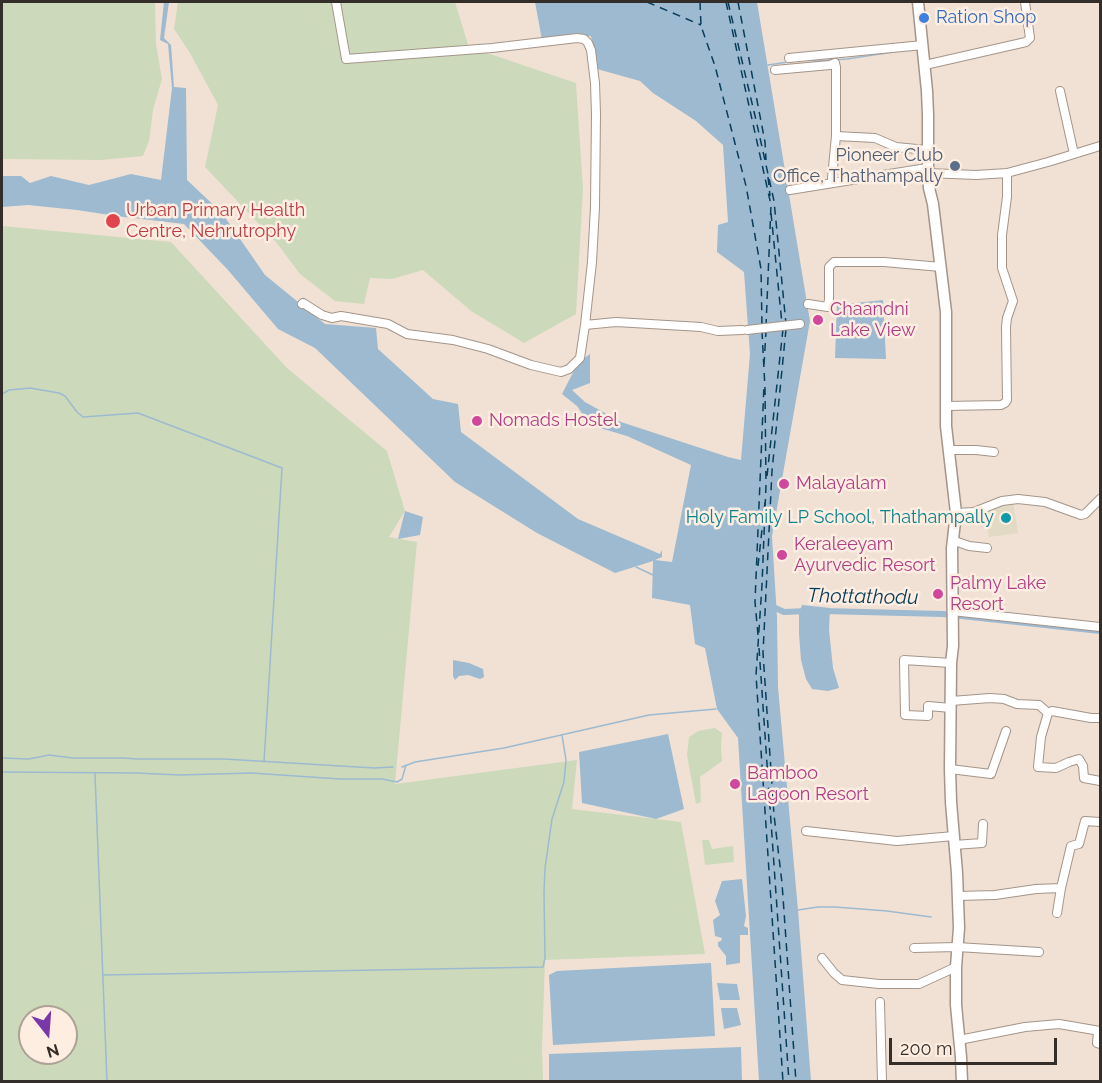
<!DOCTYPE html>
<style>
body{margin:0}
#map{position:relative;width:1102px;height:1083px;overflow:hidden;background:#f1e1d4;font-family:Raleway,sans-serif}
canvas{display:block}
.frame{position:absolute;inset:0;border:3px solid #342e2a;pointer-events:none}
.north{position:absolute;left:18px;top:1005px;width:60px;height:60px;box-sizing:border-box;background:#feeee1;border:2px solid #ada198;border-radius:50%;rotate:163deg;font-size:16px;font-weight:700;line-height:24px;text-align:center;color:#342e2a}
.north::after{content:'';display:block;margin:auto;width:21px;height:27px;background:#7a37aa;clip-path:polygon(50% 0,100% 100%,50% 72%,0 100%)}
.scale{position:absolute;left:889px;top:1038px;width:168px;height:27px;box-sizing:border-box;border:3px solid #342e2a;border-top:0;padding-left:8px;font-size:18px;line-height:21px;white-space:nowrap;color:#342e2a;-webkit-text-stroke:4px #feeee1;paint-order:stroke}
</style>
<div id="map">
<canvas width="1102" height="1083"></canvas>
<div class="frame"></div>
<div class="north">N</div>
<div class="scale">200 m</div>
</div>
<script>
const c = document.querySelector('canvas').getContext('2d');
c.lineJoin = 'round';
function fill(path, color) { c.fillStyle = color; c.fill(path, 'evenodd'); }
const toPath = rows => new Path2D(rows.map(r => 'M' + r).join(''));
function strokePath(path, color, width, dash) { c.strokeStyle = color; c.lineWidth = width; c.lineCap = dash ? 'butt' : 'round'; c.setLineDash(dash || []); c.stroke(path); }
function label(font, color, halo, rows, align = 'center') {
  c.font = font + ' Raleway,sans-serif'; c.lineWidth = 5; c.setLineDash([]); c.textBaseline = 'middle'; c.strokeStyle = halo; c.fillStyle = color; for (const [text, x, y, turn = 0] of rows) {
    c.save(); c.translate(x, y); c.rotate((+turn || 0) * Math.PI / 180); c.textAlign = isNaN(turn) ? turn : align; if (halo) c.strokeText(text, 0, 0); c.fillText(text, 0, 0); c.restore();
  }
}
const education = toPath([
 [1013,502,1018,533,989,537,984,507]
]);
const green = toPath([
 [2,2,155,2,156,44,162,79,153,110,149,141,143,156,101,160,2,159],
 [178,2,455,2,470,51,490,54,576,83,583,189,576,314,524,343,471,311,423,270,392,279,370,278,364,304,335,301,300,274,276,242,205,167,218,105,190,53,174,29],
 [2,226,171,242,287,368,387,451,405,511,389,537,417,542,395,784,577,760,572,809,681,822,705,954,545,960,542,1048,543,1081,2,1081],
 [30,1017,66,1017,66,1053,30,1053],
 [715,728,722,733,721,746,722,761,700,777,701,802,696,804,687,755,689,737,698,731],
 [702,840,709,840,712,849,733,846,734,862,705,865]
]);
const water = toPath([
 [164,2,169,2,164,38,171,45,174,87,186,88,187,180,222,213,265,275,325,324,376,328,378,349,433,399,458,404,461,432,578,519,660,554,662,550,662,557,655,560,672,562,691,465,627,436,590,425,577,406,562,394,578,363,590,354,590,383,572,390,585,402,621,422,728,457,741,460,750,354,744,272,717,252,718,225,728,222,723,145,696,121,653,93,640,81,597,69,591,36,542,40,535,2,757,2,810,321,772,536,777,617,778,687,798,910,811,1081,759,1081,738,738,717,709,705,648,695,644,690,605,652,598,653,561,615,573,537,533,455,482,315,348,278,329,228,270,184,224,116,216,77,210,28,205,2,207,2,176,21,176,30,183,51,176,89,185,131,174,161,180,172,88,168,44,160,40],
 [883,300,886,359,835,358,837,305],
 [405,511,423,517,420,535,398,539],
 [802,605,830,608,829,630,833,668,839,688,828,691,812,689,806,679,801,660,799,634,799,614],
 [453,660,469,663,483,669,484,677,480,679,468,675,459,676,455,680,453,676],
 [668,734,684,809,656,819,582,803,579,752],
 [742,879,746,916,744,926,748,928,748,935,740,935,740,963,726,965,726,956,718,946,718,942,721,941,722,938,715,936,713,920,720,915,715,901,722,881],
 [711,963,715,1036,553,1045,549,975,557,971],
 [717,983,737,984,740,1000,720,1000],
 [721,1008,737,1008,741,1025,724,1029],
 [741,1047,742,1081,549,1081,549,1054]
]);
const stream = toPath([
 [804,60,818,61,847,59,893,52],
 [768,65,788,62],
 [2,394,9,390,30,388,59,393,65,396,77,412,83,417,138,413,282,468,264,762],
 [636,567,653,575],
 [2,758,29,759,49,755,73,758,123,758,137,759,224,759,374,768,393,767],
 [402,767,415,762,504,748,649,715,716,709],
 [2,772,136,773,180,775,251,773,340,779,382,779,397,782,402,779,406,765],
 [95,774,107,1082],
 [798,910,818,907,835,907,887,911,931,917],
 [103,975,543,967,545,958,544,893,545,868,552,819,564,782,566,760,562,735]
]);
const canal = toPath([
 [771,606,784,612,807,611],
 [823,611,943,614,1100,631]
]);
const ferry = toPath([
 [647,2,701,25],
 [700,2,701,26,715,66,746,186,761,269,762,326],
 [726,2,771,205,766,326],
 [728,2,756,120,774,201,786,324],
 [738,2,765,142,766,160],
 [768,177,770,196],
 [771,213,782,324],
 [786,329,772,471,763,653,774,815,782,883,796,1082],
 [762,331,765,389,766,485,762,585,756,675,783,1082],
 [764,365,766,331],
 [767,476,783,329],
 [758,566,765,502],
 [758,635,755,602,764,385],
 [759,648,789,1082]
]);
const minor = toPath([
 [336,2,346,59,492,48,577,38,584,39,588,43,591,50,595,83,596,114,595,207,592,262,585,325,616,322,701,327,718,331,742,330],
 [789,58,923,45],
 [925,65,1026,42,1030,38,1025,2],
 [775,70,830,65,835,63,836,67,836,136,832,178,833,183,927,168],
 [1060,91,1074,154],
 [836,136,875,138,896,147,927,150],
 [928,173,976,175,1007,173,1048,162,1100,146],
 [790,190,833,183],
 [302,304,303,303,322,315,332,318,341,316,388,324,407,334,453,340,488,349,531,365,561,372,569,369,580,358,585,325],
 [808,304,828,307,829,299,829,267,834,262,884,262,941,267],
 [747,330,800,324],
 [946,406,1001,405,1005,403,1007,400,1006,327,1007,318,1013,301,1002,268,1002,235,1007,197,1007,173],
 [949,450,976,450,994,452],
 [956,513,974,512,1002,501,1018,499,1045,502,1081,515,1085,514,1100,499],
 [952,540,969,546,987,548],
 [952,611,1100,627],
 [951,701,990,698,1004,699,1017,704,1039,705,1048,713,1041,737,1038,767,1056,768,1069,762,1079,759,1083,766,1084,778,1100,781],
 [951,708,928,706,928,716,905,715,904,660,951,663],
 [1048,713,1052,711,1091,718,1100,718],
 [950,769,991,774,1006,731],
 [806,831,897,841,954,836],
 [954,845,982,843,983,824],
 [958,896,995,895,1036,889,1061,888,1071,846,1079,844,1085,821,1100,822],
 [1057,913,1061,888],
 [914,948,957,947,1039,952],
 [822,958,834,973,842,980,879,984,919,984,956,967],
 [880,1002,882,1082],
 [1098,1031,1097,1043,1100,1044],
 [959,1040,1025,1027,1059,1024,1100,1031]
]);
const major = toPath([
 [918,2,927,91,928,115,928,173,929,188,933,204,946,312,946,426,956,513,952,548,953,646,951,663,950,769,951,802,957,873,959,928,956,967,956,1005,961,1057,962,1082]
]);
const markers = [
 [924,18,6,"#3f7fe0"],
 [955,166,6,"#5c6f8a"],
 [113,221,8,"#e0444e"],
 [818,320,6,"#d1479c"],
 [477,421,6,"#d1479c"],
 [784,484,6,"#d1479c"],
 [1006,518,6,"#0f9aa8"],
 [782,555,6,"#d1479c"],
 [938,594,6,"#d1479c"],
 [735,784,6,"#d1479c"]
];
const shopNames = [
 ["Ration Shop",936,18]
];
const serviceNames = [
 ["Pioneer Club",943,156],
 ["Office, Thathampally",943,177]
];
const healthNames = [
 ["Urban Primary Health",126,211],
 ["Centre, Nehrutrophy",126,232]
];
const hotelNames = [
 ["Chaandni",830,310],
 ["Lake View",830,331],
 ["Nomads Hostel",489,421],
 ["Malayalam",796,484],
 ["Keraleeyam",794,545],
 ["Ayurvedic Resort",794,566],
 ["Palmy Lake",950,584],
 ["Resort",950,605],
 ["Bamboo",747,774],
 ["Lagoon Resort",747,795]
];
const cultureNames = [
 ["Holy Family LP School, Thathampally",994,518]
];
const waterNames = [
 ["Thottathodu",863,597,1]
];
fill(education, '#e2dac4');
fill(green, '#ccdabb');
fill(water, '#9dbad0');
strokePath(stream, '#9dbad0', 1.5);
strokePath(canal, '#9dbad0', 6);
strokePath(ferry, '#083d5b', 1.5, [8, 6]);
strokePath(minor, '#a4958a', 10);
strokePath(major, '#a4958a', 13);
strokePath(minor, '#fff', 8);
strokePath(major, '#fff', 10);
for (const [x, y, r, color] of markers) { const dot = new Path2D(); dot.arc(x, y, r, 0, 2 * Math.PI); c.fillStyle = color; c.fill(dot); strokePath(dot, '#feeee1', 2); }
label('18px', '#366cbe', '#feeee1', shopNames, 'left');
label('18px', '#4e5e75', '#feeee1', serviceNames, 'right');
label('18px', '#be3a42', '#feeee1', healthNames, 'left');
label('18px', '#b23c85', '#feeee1', hotelNames, 'left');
label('18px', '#0d838f', '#feeee1', cultureNames, 'right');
label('italic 20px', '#083d5b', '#feeee1', waterNames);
</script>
